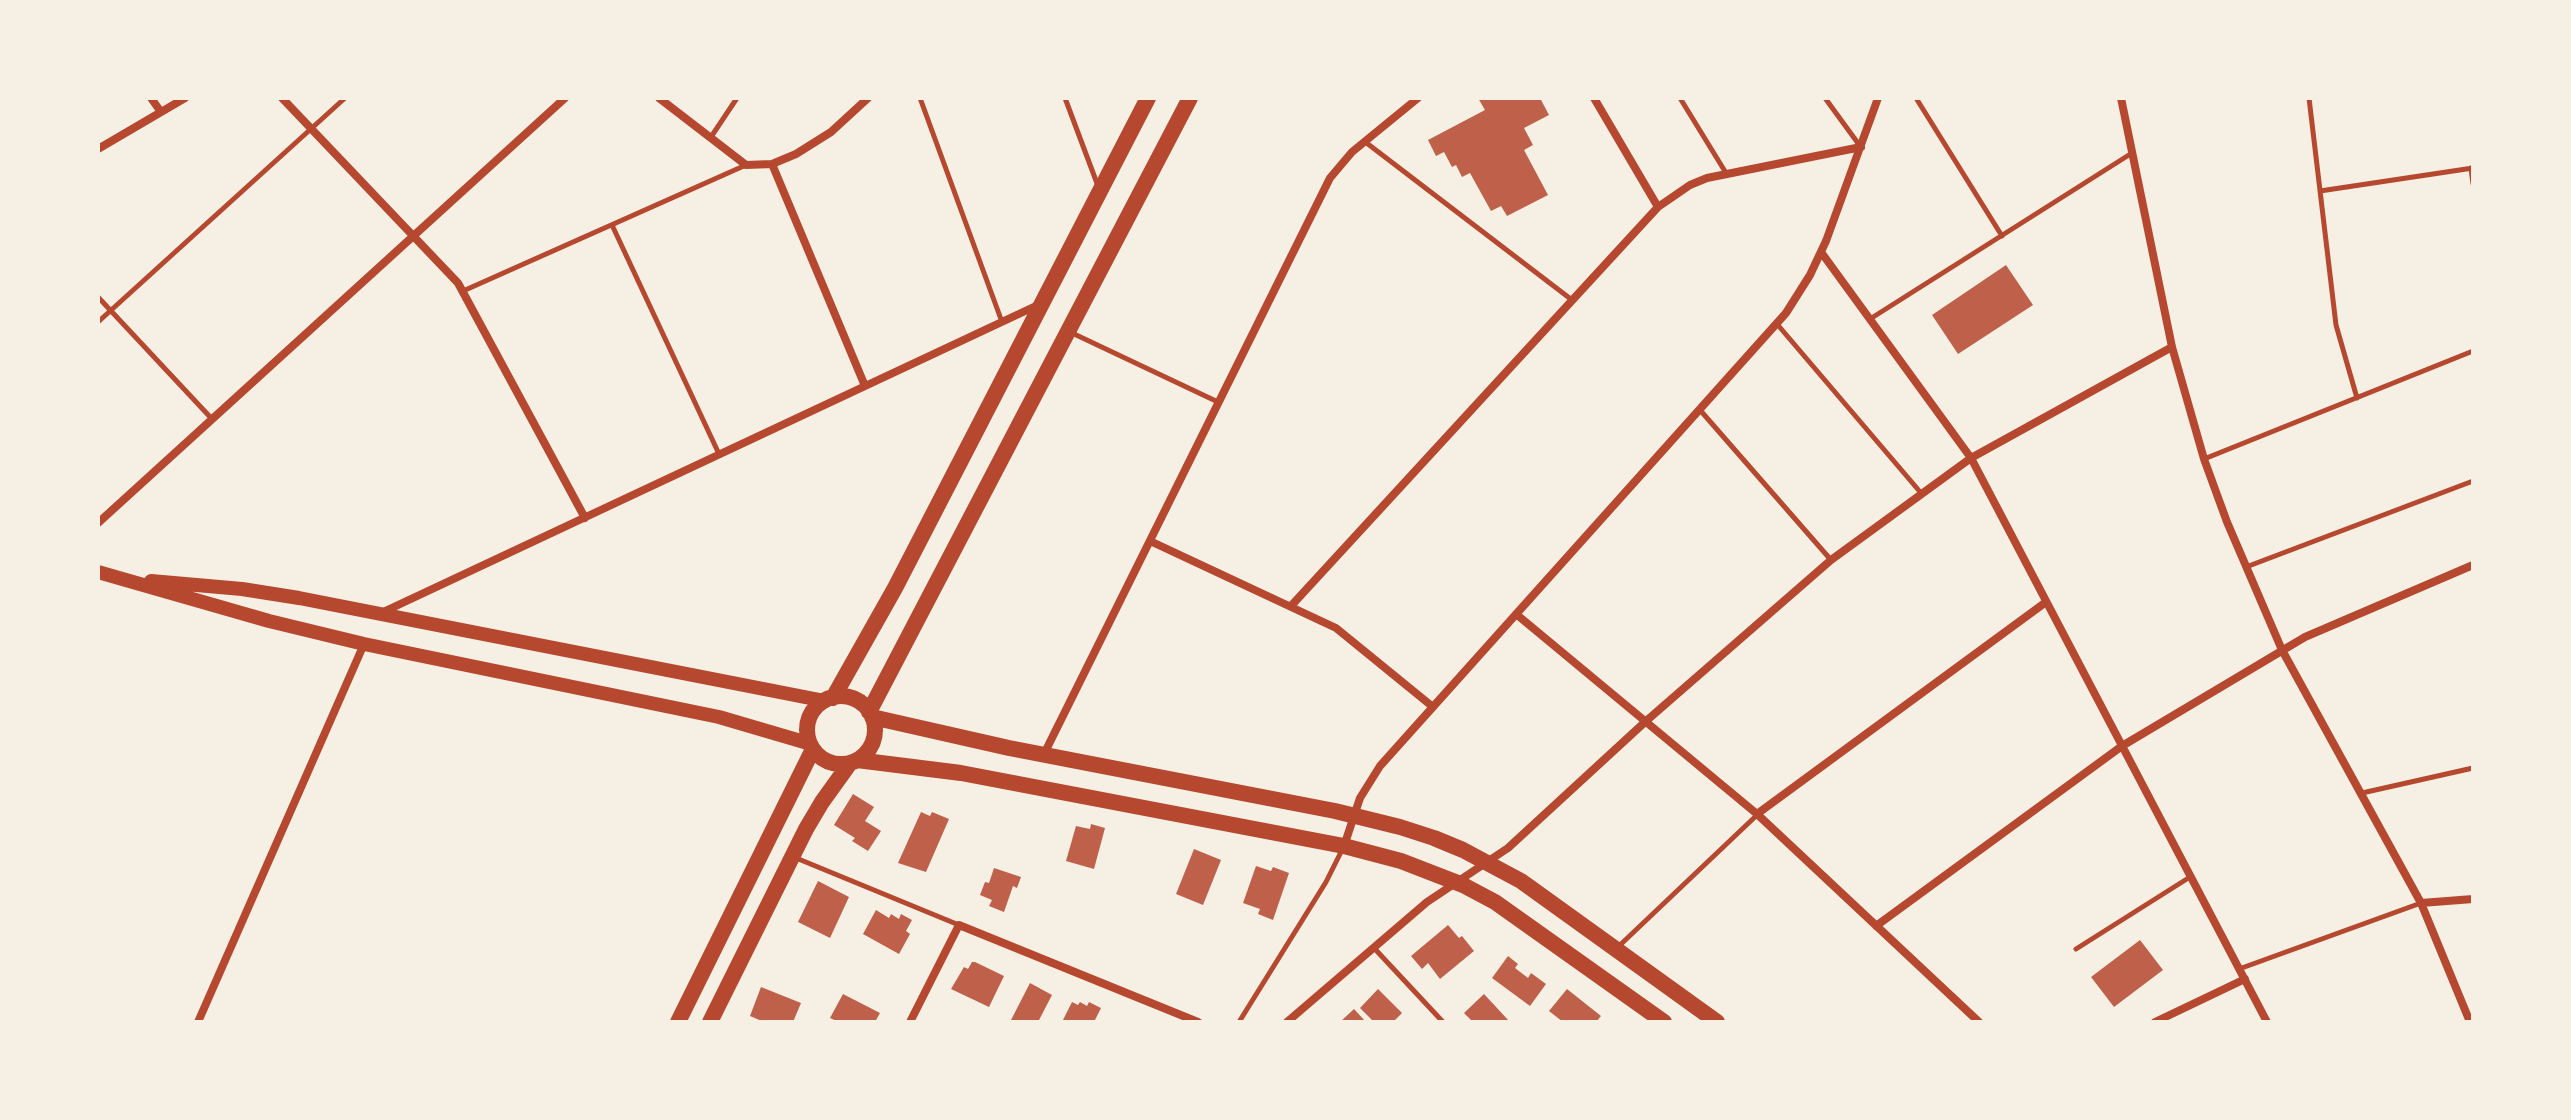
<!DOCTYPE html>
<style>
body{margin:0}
#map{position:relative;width:2571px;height:1120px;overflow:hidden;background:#f6efe4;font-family:Bitter,serif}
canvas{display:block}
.frame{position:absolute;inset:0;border:100px solid #f6efe4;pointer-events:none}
</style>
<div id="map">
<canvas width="2571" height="1120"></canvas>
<div class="frame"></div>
</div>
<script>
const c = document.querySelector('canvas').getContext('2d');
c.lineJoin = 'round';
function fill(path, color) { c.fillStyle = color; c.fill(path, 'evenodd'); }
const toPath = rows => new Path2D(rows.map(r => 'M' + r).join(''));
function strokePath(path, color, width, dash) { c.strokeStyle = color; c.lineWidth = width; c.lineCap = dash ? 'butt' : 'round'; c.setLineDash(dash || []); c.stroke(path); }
const building = toPath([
 [1478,98,1540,98,1549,115,1524,128,1533,145,1524,150,1548,195,1507,216,1501,206,1491,211,1470,173,1462,177,1456,165,1452,167,1444,152,1436,156,1428,140,1485,110],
 [2006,265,2033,305,1958,354,1932,315],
 [853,794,874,807,865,821,881,831,868,851,852,841,855,838,834,825],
 [921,812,930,816,932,812,949,819,926,872,898,863],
 [1091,824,1105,828,1094,869,1066,861,1076,826,1090,829],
 [1194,849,1221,860,1203,905,1176,894],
 [1256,866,1271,871,1273,867,1289,873,1273,920,1258,914,1260,909,1243,903],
 [994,868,1021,877,1017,888,1013,886,1004,912,989,906,992,900,980,895,985,882,989,883],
 [818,881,849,897,830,938,798,922],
 [876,910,889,918,891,914,899,919,901,914,912,920,906,931,910,934,899,954,863,934],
 [1448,925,1459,938,1462,936,1474,951,1440,979,1428,963,1422,969,1411,956],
 [2140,940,2163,970,2114,1007,2091,977],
 [1508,956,1518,964,1515,968,1528,978,1531,973,1546,984,1530,1006,1492,978],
 [972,962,975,962,1004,976,989,1007,951,989,964,967,968,969],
 [1030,983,1052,995,1038,1022,1015,1022,1011,1020],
 [761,987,801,1003,793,1022,764,1022,750,1016],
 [1378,989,1402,1013,1393,1022,1374,1022,1360,1008],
 [1567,989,1601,1016,1596,1022,1563,1022,1549,1011],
 [843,994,880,1013,875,1022,839,1022,830,1018],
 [1484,994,1510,1022,1473,1022,1464,1013],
 [1072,1002,1078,1005,1080,1002,1087,1006,1089,1002,1101,1008,1094,1022,1062,1022],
 [1354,1009,1366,1022,1340,1022]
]);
const service = toPath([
 [920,98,1002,322],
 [1065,98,1098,186],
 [1680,98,1726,173],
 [1825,98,1860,146],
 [1916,98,2002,236],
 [2309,98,2336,325,2357,398],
 [711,137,737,98],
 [1364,141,1572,300],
 [2471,168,2473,184],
 [2320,191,2473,168],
 [612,225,719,454],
 [463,291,746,165],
 [98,297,212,419],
 [1870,319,2132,153],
 [98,322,345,98],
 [1777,324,1921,493],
 [1072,333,1218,402],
 [1700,410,1831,560],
 [2204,459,2473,351],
 [2246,567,2473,481],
 [2362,793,2473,768],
 [796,858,959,925],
 [1619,946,1757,815],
 [1374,948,1443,1022],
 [2076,949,2190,877],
 [2239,969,2421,903],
 [1239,1022,1326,882,1342,850]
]);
const minor = toPath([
 [151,98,161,112],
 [282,98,458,283,585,518],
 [659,98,746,165,772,164,865,386],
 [1594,98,1658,207],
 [2121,98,2172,347,2204,459,2227,522,2282,650,2421,903,2470,1022],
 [98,149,185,98],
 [772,164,796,154,831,132,868,98],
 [1821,252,1971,458,2267,1022],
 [98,523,565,98],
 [1150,541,1336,628,1433,707],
 [1291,606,1658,207,1690,185,1707,178,1861,147],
 [381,613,1038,305],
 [1516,614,1757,814,1979,1022],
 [1044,754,1330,178,1352,152,1418,98],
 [1757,814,2046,602],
 [1344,846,1360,798,1380,766,1786,313,1810,275,1826,241,1878,98],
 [2421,903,2473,899],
 [1876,926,2122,746,2305,637,2473,565],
 [198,1022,364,644],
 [910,1022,959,925,1198,1022],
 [1287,1022,1427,902,1508,848,1645,722,1831,560,1971,458,2172,347],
 [2155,1022,2245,979]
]);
const tertiary = toPath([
 [98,572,269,621,364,644,719,717,811,744],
 [151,581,242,589,299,598,825,701]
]);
const secondary = toPath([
 '807 730a34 34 0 1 1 68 0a34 34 0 1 1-68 0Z',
 [833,698,895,588,1148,98],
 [869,712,1190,98],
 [872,717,1009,748,1335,811,1400,827,1434,838,1463,850,1521,881,1717,1022],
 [857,760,961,773,1344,846,1401,861,1463,885,1495,902,1664,1022],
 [678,1022,813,749],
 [710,1022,806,829,822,802,850,763]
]);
fill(building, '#bf614a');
strokePath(service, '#b5482f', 5);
strokePath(minor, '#b5482f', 8);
strokePath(tertiary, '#b5482f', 14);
strokePath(secondary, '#b5482f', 16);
</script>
